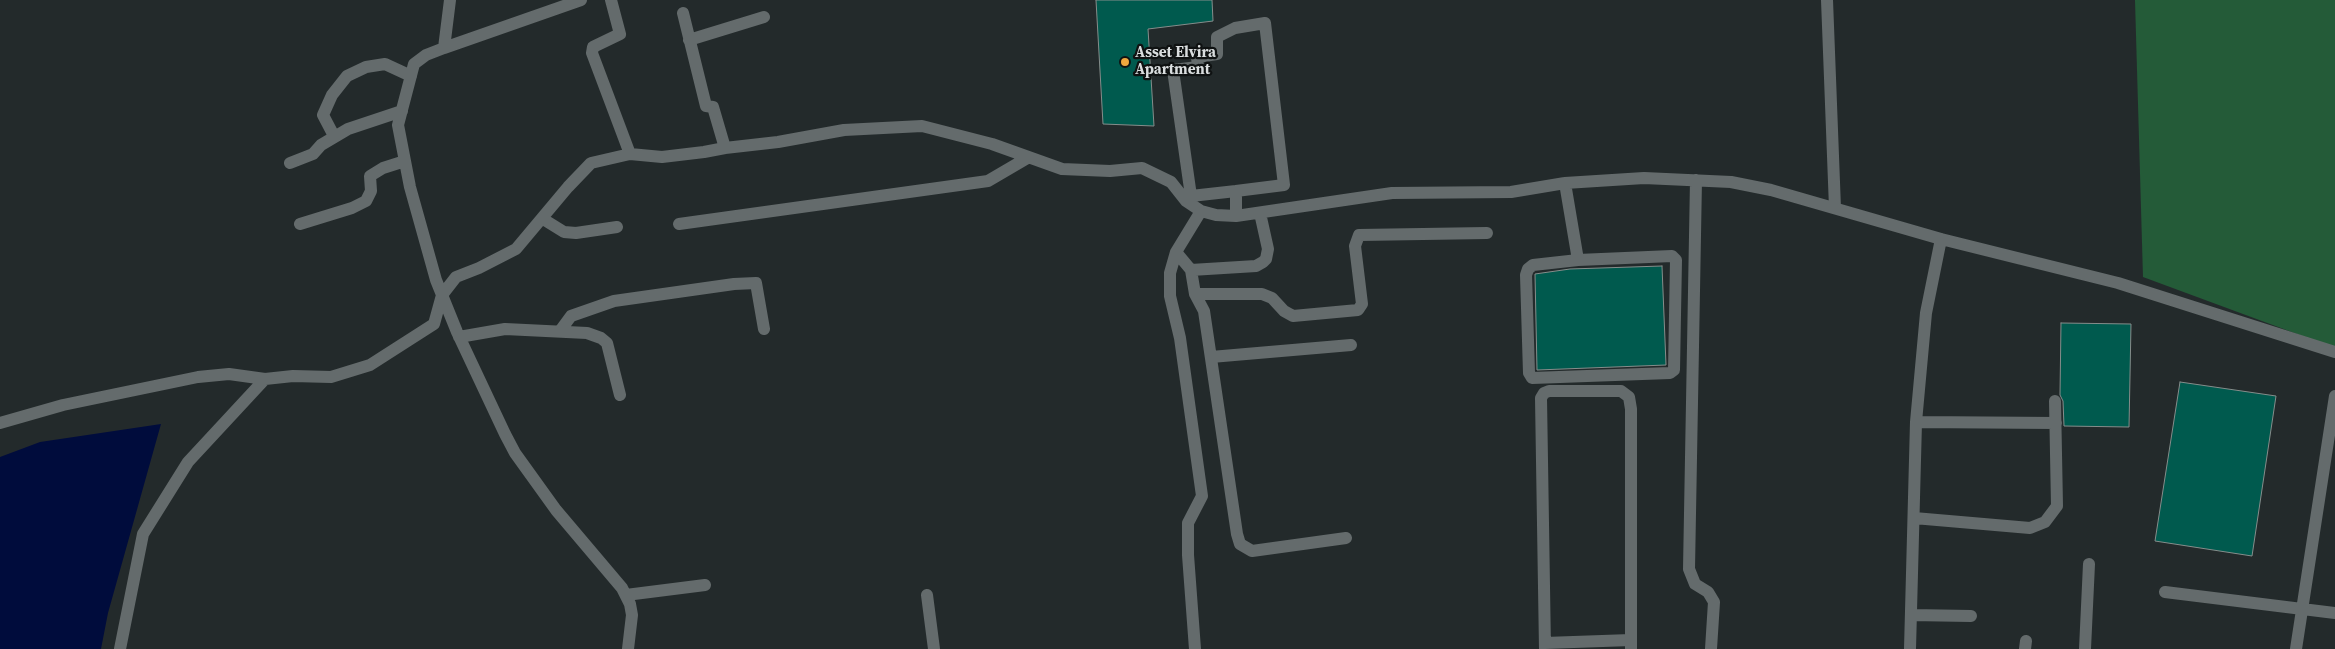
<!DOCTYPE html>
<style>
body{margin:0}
canvas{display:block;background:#232a2b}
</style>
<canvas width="2335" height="649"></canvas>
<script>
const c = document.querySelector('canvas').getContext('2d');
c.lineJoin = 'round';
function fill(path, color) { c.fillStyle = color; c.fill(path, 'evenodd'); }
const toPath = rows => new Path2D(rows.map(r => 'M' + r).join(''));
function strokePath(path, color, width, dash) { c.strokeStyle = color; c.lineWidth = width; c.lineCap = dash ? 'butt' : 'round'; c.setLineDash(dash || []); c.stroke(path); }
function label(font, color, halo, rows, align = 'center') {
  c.font = font + ' "Source Serif 4",serif'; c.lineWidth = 4.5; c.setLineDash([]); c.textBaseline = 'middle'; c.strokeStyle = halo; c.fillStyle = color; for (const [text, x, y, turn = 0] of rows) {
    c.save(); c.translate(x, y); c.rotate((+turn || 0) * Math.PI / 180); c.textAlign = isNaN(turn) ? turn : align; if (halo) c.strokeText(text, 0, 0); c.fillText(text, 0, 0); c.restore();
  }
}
const green = toPath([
 [2135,0,2335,0,2335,348,2143,277]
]);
const water = toPath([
 [161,424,108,613,101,649,0,649,0,457,40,442]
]);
const building = toPath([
 [1096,0,1212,0,1213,21,1148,29,1154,126,1103,124,1096,0],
 [1662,266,1666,365,1537,370,1535,274,1570,269,1662,266],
 [2061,323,2131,324,2129,427,2064,426,2063,401,2060,395,2061,323],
 [2180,382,2276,396,2252,556,2155,541,2180,382]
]);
const minor = toPath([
 [450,0,444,48,426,55,414,64,398,125,410,187,436,280,457,332,505,434,515,453,556,510,622,588,630,604,632,615,628,649],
 [611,0,620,34,593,47,592,53,630,154],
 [1827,0,1835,208],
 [683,13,706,106,713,107,725,148],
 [689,40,764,17],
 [444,48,581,0],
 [334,136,323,115,332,95,347,76,366,67,385,64,411,76],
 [290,163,313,154,321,145,348,129,402,111],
 [1696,180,1689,569,1695,584,1708,592,1714,602,1711,649],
 [1565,183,1578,260],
 [1236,216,1236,191,1284,185,1265,23,1235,28,1217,37,1217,54,1197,57,1198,67,1173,70,1191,196,1236,191],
 [543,219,564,232,576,233,617,227],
 [300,224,352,208,366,201,371,191,370,176,383,168,405,161],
 [679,224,988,181,1029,157],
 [1176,252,1191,270,1195,294,1204,311,1237,534,1240,544,1252,551,1346,538],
 [1672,256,1676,260,1674,370,1670,373,1532,378,1529,373,1526,275,1528,269,1533,265,1578,260,1672,256],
 [1191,270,1256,266,1263,262,1266,259,1268,249,1260,213],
 [1195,294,1262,294,1272,298,1284,311,1293,316,1358,310,1362,304,1355,246,1359,235,1487,233],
 [560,331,571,316,614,301,734,284,756,283,764,329],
 [459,337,505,329,587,333,601,338,607,343,620,395],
 [1211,357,1351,345],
 [1916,422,2056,423],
 [0,423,63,405,198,377,229,374,265,379,293,376,331,377,370,365,434,324,442,295,456,277,479,268,516,249,568,187,591,163,630,154,662,157,704,152,725,148,778,142,844,130,922,126,992,144,1062,169,1110,171,1142,168,1171,182,1186,201,1201,211,1216,215,1236,216,1392,193,1511,192,1565,183,1644,178,1731,182,1771,190,1941,239,2118,283,2335,352],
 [1914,518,2030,528,2045,522,2057,506,2055,401],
 [2165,592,2335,613],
 [626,595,705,585],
 [927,595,934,649],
 [1911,615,1971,616],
 [1545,643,1631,640],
 [120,649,143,534,188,462,265,379],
 [1195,649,1188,555,1188,523,1202,496,1180,338,1170,296,1170,273,1176,252,1201,211],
 [1545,649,1541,398,1544,393,1549,391,1621,391,1629,397,1631,409,1631,649],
 [1910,649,1916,422,1926,313,1941,239],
 [2025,649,2026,641],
 [2085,649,2089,564],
 [2296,649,2335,396]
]);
const markers = [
 [1125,62,5,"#efa73e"]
];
const poiNames = [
 ["Asset Elvira",1135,53],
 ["Apartment",1135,70]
];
fill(green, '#245b38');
fill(water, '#000c3c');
fill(building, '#005a4e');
strokePath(building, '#858d8b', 1);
strokePath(minor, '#646b6c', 12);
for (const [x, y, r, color] of markers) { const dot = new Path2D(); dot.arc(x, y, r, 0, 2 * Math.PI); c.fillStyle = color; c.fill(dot); strokePath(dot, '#0f1212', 2); }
label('bold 15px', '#dadedf', '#0f1212', poiNames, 'left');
</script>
